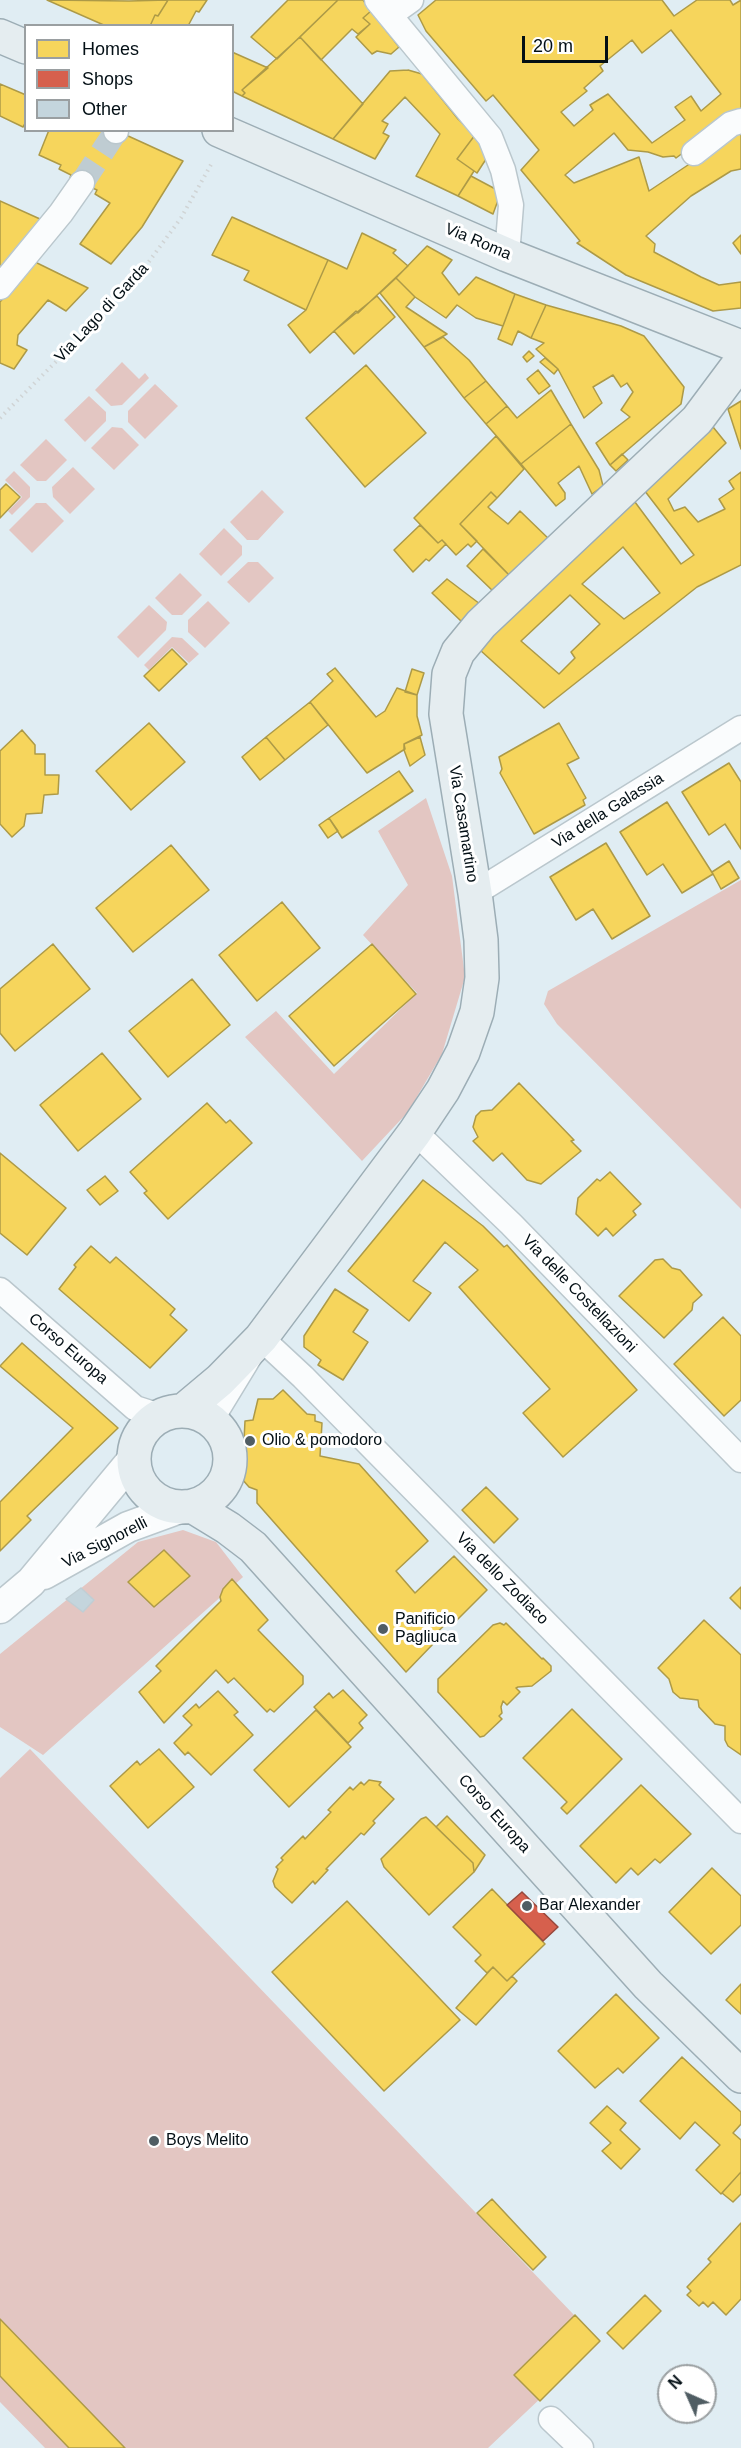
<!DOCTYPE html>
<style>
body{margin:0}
#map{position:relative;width:741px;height:2448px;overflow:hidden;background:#e0edf3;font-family:Arial,sans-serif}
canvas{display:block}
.legend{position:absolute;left:24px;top:24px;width:210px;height:108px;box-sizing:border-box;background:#fff;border:2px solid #9a9fa1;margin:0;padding:8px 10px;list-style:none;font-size:18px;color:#030f15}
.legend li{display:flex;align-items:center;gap:12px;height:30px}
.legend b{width:30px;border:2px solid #9a9fa1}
.north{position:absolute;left:657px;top:2364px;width:60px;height:60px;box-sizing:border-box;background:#fff;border:2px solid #9a9fa1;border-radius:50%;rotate:315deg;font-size:16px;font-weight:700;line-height:24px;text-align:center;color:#030f15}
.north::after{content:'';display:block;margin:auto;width:21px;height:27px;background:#505d63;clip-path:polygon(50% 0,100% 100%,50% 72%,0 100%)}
.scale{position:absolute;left:522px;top:36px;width:86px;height:27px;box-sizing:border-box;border:3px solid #030f15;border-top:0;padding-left:8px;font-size:18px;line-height:21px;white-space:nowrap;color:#030f15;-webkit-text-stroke:4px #fff;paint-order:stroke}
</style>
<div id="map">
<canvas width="741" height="2448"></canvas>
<ul class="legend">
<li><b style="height:16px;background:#f6d55c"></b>Homes</li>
<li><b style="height:16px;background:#d6604d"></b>Shops</li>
<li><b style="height:16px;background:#c4d5dd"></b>Other</li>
</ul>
<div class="north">N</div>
<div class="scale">20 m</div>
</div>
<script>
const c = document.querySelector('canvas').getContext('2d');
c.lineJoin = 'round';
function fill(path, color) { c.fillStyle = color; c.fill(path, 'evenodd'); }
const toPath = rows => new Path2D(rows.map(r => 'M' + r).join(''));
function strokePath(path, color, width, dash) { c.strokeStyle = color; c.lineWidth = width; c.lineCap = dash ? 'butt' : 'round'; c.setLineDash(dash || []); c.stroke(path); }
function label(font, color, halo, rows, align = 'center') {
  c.font = font + ' Arial,sans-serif'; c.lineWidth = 6; c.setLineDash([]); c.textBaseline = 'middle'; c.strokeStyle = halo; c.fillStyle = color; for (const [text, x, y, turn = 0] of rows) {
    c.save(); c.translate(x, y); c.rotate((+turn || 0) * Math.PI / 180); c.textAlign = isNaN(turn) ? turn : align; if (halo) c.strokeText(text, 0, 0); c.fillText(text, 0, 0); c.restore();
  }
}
const green = toPath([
 [122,362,139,379,145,373,149,378,122,405,111,406,95,390],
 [155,384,178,406,145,439,128,422,128,411],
 [89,396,106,412,106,421,85,442,64,420],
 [112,427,122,428,139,445,114,470,91,448],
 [46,439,67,460,46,481,37,481,20,465],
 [73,467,95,489,70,514,53,497,52,487],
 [14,471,30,487,30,497,12,515,8,511,22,497,5,480],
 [262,490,284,512,258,540,247,540,230,522],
 [36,503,46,503,64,521,32,553,9,530],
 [224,528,242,546,242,555,221,576,199,554],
 [248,562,258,562,274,578,249,603,227,582],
 [180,573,202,595,182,615,172,615,155,598],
 [208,601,230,623,205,648,188,632,188,620],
 [149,605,167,622,166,630,138,658,117,637],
 [172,637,182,638,199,654,189,663,172,647,149,670,144,665],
 [426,798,452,876,465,977,442,1054,408,1112,362,1161,245,1037,276,1011,334,1074,417,993,363,935,408,885,378,831],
 [741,880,741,1209,557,1024,544,1004,548,991],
 [183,1530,216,1542,243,1577,43,1755,0,1727,0,1654,138,1542],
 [30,1749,600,2342,488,2448,45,2448,0,2402,0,1778]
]);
const homes = toPath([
 [47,0,129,1,168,0,158,16,155,15,150,26,106,26,47,0],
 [168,0,207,0,199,12,196,11,188,26,150,26,155,15,158,16,168,0],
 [338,0,363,0,371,11,363,18,370,24,358,34,352,29,321,60,300,37,338,0],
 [338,0,277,59,251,37,288,0,338,0],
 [436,0,662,0,674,16,697,0,730,0,733,5,741,0,741,110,676,158,674,156,663,157,648,152,628,150,614,133,565,175,574,183,639,157,649,191,721,143,741,127,741,169,731,171,691,196,646,236,655,244,654,252,701,277,719,285,741,282,741,308,713,311,626,275,577,243,580,241,521,170,539,150,493,95,486,101,426,31,418,15,436,0],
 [671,30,721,94,701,111,691,96,675,107,685,120,652,143,608,94,590,105,593,110,574,126,561,112,587,91,584,88,603,71,600,66,632,40,642,53,671,30],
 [371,11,399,47,391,54,377,51,372,54,356,37,370,24,363,18,371,11],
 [300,37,363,104,333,139,242,96,245,93,242,90,300,37],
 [232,52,268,68,242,90,245,93,242,96,232,91,232,52],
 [408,70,422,74,458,119,475,135,457,159,474,171,458,196,416,176,440,134,405,97,382,121,388,124,383,133,389,136,375,159,333,139,390,71,408,70],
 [0,84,26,95,26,122,23,127,0,116,0,84],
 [49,130,115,130,183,161,142,227,111,264,80,244,110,203,95,194,97,190,70,178,71,175,59,169,61,165,39,155,49,130],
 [475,135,490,153,477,173,457,159,475,135],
 [471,176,501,192,493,214,458,196,471,176],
 [0,201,40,219,34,234,0,278,0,201],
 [232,217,328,260,306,310,244,280,249,271,212,255,232,217],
 [362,233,396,250,393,253,408,266,358,313,356,311,310,353,288,325,306,310,328,260,347,269,362,233],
 [741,235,741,254,733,243,741,235],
 [427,246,452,260,442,273,459,295,476,277,515,294,503,326,476,318,457,305,446,318,415,297,396,278,427,246],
 [33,261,88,288,66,311,48,300,18,335,17,345,27,350,14,369,0,363,0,302,33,261],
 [396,278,415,297,406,307,447,334,424,347,380,293,396,278],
 [515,294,546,305,531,338,518,331,512,345,498,339,515,294],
 [377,296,395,317,354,354,334,331,377,296],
 [546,305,621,326,644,336,684,387,681,404,610,465,596,443,630,417,621,410,633,392,627,383,621,387,613,375,593,387,602,403,584,418,558,369,536,349,544,343,531,338,546,305],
 [443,337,469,360,486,381,464,398,424,347,443,337],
 [529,351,534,356,527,362,523,357,529,351],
 [545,358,558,369,554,374,540,362,545,358],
 [366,365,426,433,365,487,306,418,366,365],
 [538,370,550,386,539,394,527,379,538,370],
 [486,381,507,406,486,424,464,398,486,381],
 [551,390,571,424,521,464,486,424,507,406,517,418,551,390],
 [741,401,741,449,728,409,741,401],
 [709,422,726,443,668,499,674,511,685,507,698,522,725,509,719,499,734,489,729,481,741,472,741,565,697,587,544,708,480,650,517,604,632,498,681,564,694,555,641,486,709,422],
 [623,547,660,593,624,619,582,584,623,547],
 [570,595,600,624,571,652,575,658,559,674,521,641,570,595],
 [571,424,599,470,603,486,592,494,579,466,558,483,565,493,565,499,556,506,521,464,571,424],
 [496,436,524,469,497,498,491,492,460,524,477,541,471,547,468,544,456,555,442,540,438,543,414,518,496,436],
 [622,454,628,460,616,471,610,465,622,454],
 [6,484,20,497,0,518,0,490,6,484],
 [491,492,497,498,488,507,491,510,508,524,520,511,551,541,511,577,460,524,491,492],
 [420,525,438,543,442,540,446,544,429,561,426,559,413,572,394,550,420,525],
 [483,549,511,577,495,593,467,566,483,549],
 [447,579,480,604,462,622,432,593,447,579],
 [172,649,187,664,159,691,144,676,172,649],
 [335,668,376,717,385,711,397,688,417,695,417,716,422,735,404,744,405,749,367,773,310,702,333,681,327,674,335,668],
 [412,669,424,673,417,695,405,692,412,669],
 [310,702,328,725,285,760,266,737,310,702],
 [149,723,185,762,131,810,96,771,149,723],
 [559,723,579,758,567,764,586,798,583,800,585,805,534,834,500,773,502,769,499,757,559,723],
 [22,730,35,745,35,754,45,754,45,775,59,775,58,794,44,795,42,813,26,814,24,826,12,837,0,824,0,751,22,730],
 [266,737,285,760,260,780,242,757,266,737],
 [420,737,425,755,410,766,404,750,404,744,420,737],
 [729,763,741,782,741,849,725,824,709,835,682,792,729,763],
 [399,771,413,791,342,838,329,818,399,771],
 [667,802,713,874,682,893,663,864,647,875,620,832,667,802],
 [329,818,338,831,328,838,319,825,329,818],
 [606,843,650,916,612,939,593,909,576,920,550,877,606,843],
 [171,845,209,890,133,952,96,908,171,845],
 [729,861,739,878,721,889,712,872,729,861],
 [282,902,320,948,257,1001,219,955,282,902],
 [53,944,90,989,15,1051,0,1033,0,989,53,944],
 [372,944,416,994,334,1066,289,1016,372,944],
 [192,979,230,1025,168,1077,129,1031,192,979],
 [102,1053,141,1099,78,1151,40,1105,102,1053],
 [519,1083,574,1140,571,1141,581,1151,541,1184,527,1180,502,1153,493,1161,473,1141,478,1137,473,1127,476,1116,481,1111,492,1110,519,1083],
 [207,1103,226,1123,230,1120,252,1143,168,1219,144,1193,147,1191,130,1172,207,1103],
 [0,1153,66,1208,27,1255,0,1233,0,1153],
 [610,1172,641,1204,633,1211,636,1215,613,1236,606,1228,598,1236,576,1214,578,1198,597,1179,600,1181,610,1172],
 [105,1176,118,1191,100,1205,87,1190,105,1176],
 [423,1180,483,1226,504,1247,507,1245,637,1390,563,1457,523,1413,550,1389,459,1287,478,1270,445,1242,413,1281,431,1293,409,1321,348,1271,423,1180],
 [91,1246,110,1263,116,1257,175,1309,170,1315,187,1330,150,1368,59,1289,76,1267,74,1265,91,1246],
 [663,1259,672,1268,680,1270,702,1295,693,1303,692,1310,664,1338,619,1296,655,1260,663,1259],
 [335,1289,368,1310,353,1332,368,1342,343,1380,318,1365,321,1360,304,1347,304,1336,335,1289],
 [723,1317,741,1336,741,1400,724,1416,674,1364,723,1317],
 [22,1343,118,1428,27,1516,31,1520,0,1551,0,1502,73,1428,0,1366,22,1343],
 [283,1390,307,1414,315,1415,315,1421,322,1423,320,1456,359,1464,428,1541,396,1571,415,1593,454,1556,487,1590,453,1624,449,1621,431,1638,434,1643,406,1672,257,1503,257,1490,249,1487,242,1479,245,1421,253,1420,258,1399,273,1399,283,1390],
 [486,1487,518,1519,494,1543,462,1510,486,1487],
 [164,1550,190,1576,154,1607,128,1582,164,1550],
 [232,1579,268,1620,258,1630,303,1676,303,1684,274,1712,270,1709,267,1712,234,1678,228,1683,216,1670,164,1723,139,1692,161,1671,156,1666,221,1601,220,1597,223,1589,232,1579],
 [741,1587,741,1609,730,1598,741,1587],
 [704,1620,741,1655,741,1755,728,1746,725,1740,725,1726,715,1724,699,1707,698,1700,680,1698,673,1692,669,1679,658,1668,704,1620],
 [500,1623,504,1625,506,1623,542,1659,543,1658,551,1666,551,1671,532,1686,518,1687,516,1688,520,1692,507,1705,503,1701,501,1707,502,1713,499,1716,502,1719,484,1736,480,1737,438,1692,438,1679,493,1625,500,1623],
 [343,1690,367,1715,359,1723,363,1728,348,1743,314,1707,329,1693,333,1698,343,1690],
 [218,1691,238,1712,234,1715,253,1735,211,1775,188,1752,185,1755,174,1743,192,1725,183,1716,196,1704,199,1708,218,1691],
 [572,1709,622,1759,567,1814,561,1808,567,1802,523,1758,572,1709],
 [316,1710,351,1747,289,1807,254,1770,316,1710],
 [159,1749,194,1787,148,1828,110,1786,137,1761,140,1765,159,1749],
 [369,1780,381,1782,379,1785,394,1799,373,1821,375,1823,364,1835,361,1833,326,1869,328,1870,315,1884,313,1881,292,1903,275,1887,273,1881,278,1869,276,1867,283,1860,281,1858,303,1836,305,1839,331,1812,328,1810,350,1787,353,1790,361,1782,364,1785,369,1780],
 [641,1785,691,1834,660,1863,655,1859,638,1875,631,1868,616,1883,580,1846,641,1785],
 [447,1816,485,1855,474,1872,473,1863,436,1827,447,1816],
 [426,1817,473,1863,474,1872,429,1915,384,1867,381,1859,421,1819,426,1817],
 [712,1868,741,1896,741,1925,711,1954,669,1912,712,1868],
 [492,1889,545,1944,507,1981,493,1967,487,1973,475,1961,481,1955,453,1927,492,1889],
 [347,1901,460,2020,384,2091,272,1972,347,1901],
 [493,1967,507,1981,512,1976,517,1981,476,2025,456,2008,493,1967],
 [741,1984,741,2014,726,2000,741,1984],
 [616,1994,659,2038,623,2073,618,2068,595,2088,558,2051,616,1994],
 [682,2057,741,2112,741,2124,733,2133,741,2140,741,2172,721,2194,696,2170,720,2145,695,2122,680,2139,640,2101,682,2057],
 [607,2106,626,2123,620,2130,640,2149,621,2169,602,2151,611,2143,590,2123,607,2106],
 [741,2172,741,2194,733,2202,722,2193,741,2172],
 [492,2199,546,2257,533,2270,477,2213,492,2199],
 [741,2223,741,2299,726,2315,713,2302,708,2307,703,2302,699,2306,687,2295,691,2291,687,2287,711,2262,708,2259,741,2223],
 [645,2295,661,2311,623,2349,607,2333,645,2295],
 [575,2315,600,2341,540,2401,514,2375,575,2315],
 [0,2319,125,2448,69,2448,0,2376,0,2319]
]);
const shops = toPath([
 [522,1892,558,1927,543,1941,507,1905,522,1892]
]);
const building = toPath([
 [81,1588,94,1600,83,1612,66,1599,81,1588]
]);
const minorTunnel = toPath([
 [82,183,116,131]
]);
const path = toPath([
 [0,418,131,286,181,218,213,161]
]);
const minor = toPath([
 [377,0,490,137,503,170,511,205,507,255],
 [390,15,411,0],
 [116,131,116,130],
 [694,153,731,124,741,121],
 [0,287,61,213,82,183],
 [475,893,741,728],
 [415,1132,511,1224,741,1460],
 [0,1290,135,1408,160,1416],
 [211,1420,261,1338,303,1377,741,1821],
 [551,2419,581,2448]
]);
const tertiary = toPath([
 [44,1574,128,1527,180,1508],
 [0,1608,31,1582,134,1458]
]);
const primary = toPath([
 [0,36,26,47],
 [219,130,507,255,741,347],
 '134 1459a48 48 0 1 1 96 0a48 48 0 1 1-96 0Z',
 [183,1411,220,1380,261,1338,415,1132,443,1090,463,1052,477,1012,482,978,481,940,475,893,446,714,449,674,458,652,481,624,697,420,741,361],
 [192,1506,228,1528,253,1547,648,1985,741,2076]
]);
const markers = [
 [250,1441,6,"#505d63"],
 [383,1629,6,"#505d63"],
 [527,1906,6,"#505d63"],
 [154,2141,6,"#505d63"]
];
const streetNames = [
 ["Via Roma",478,242,23],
 ["Via Lago di Garda",102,313,-47],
 ["Via della Galassia",608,811,-32],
 ["Via Casamartino",463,824,81],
 ["Via delle Costellazioni",579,1294,46],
 ["Corso Europa",68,1349,41],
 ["Via Signorelli",105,1543,-27],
 ["Via dello Zodiaco",502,1579,45],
 ["Corso Europa",494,1814,48]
];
const poiNames = [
 ["Olio & pomodoro",262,1441],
 ["Panificio",395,1620],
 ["Pagliuca",395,1638],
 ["Bar Alexander",539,1906],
 ["Boys Melito",166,2141]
];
fill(green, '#e3c6c2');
fill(homes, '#f6d55c');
strokePath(homes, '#ad9a47', 1.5);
fill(shops, '#d6604d');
strokePath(shops, '#97483c', 1.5);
fill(building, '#c4d5dd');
strokePath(building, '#c0ced4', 1.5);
strokePath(minorTunnel, '#bfccd2', 24, [24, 12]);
strokePath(minor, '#bac7cd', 27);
strokePath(tertiary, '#bac7cd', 33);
strokePath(primary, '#9cadb5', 36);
strokePath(path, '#d0d4d5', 4, [1.5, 4.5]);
strokePath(minor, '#fafcfd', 24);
strokePath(tertiary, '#fafcfd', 30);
strokePath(primary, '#e5edf0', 33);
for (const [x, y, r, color] of markers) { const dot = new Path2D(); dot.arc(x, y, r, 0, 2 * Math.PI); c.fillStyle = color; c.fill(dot); strokePath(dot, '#fff', 2); }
label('16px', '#030f15', '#fff', streetNames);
label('16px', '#030f15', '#fff', poiNames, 'left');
</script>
